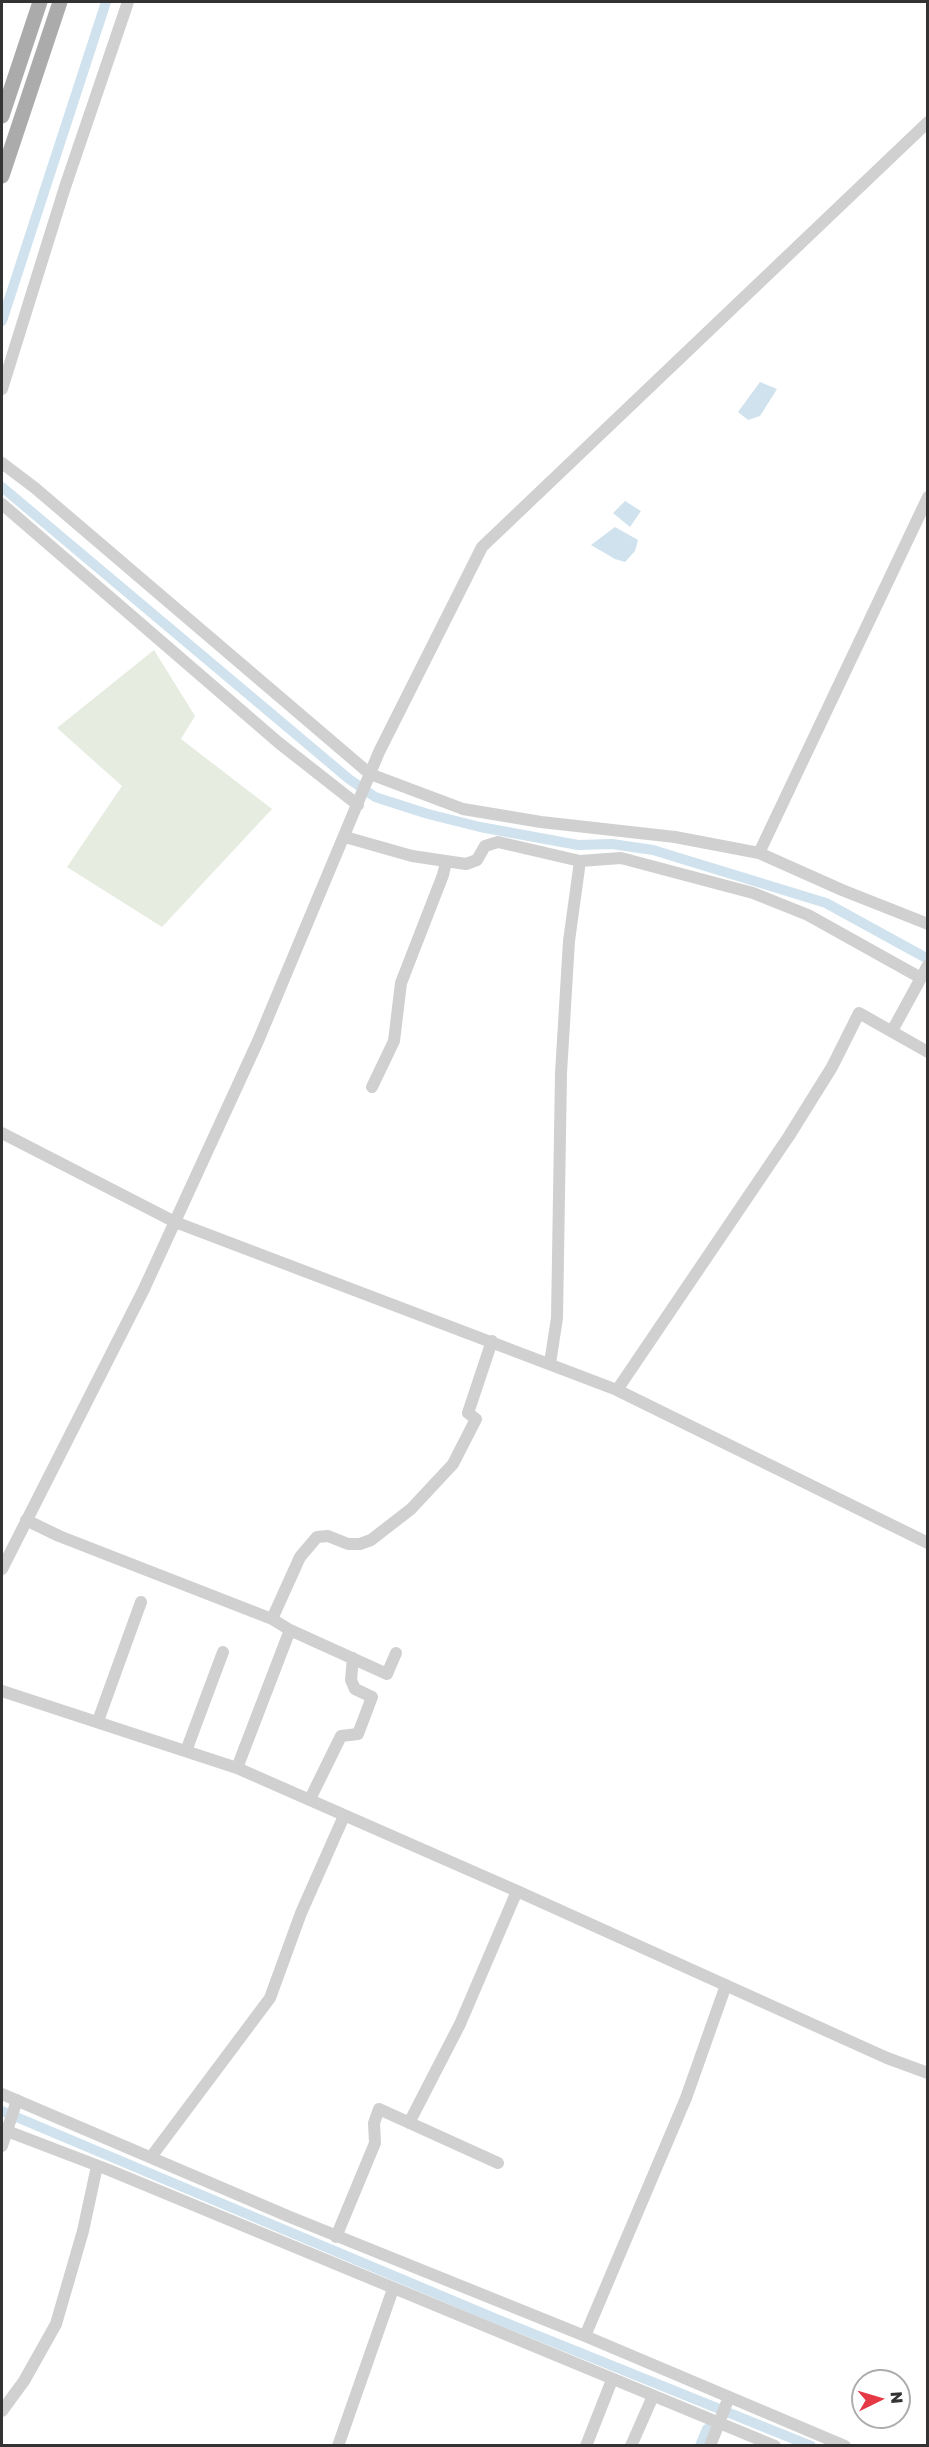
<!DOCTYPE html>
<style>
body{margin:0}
#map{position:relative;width:929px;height:2447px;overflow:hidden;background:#fff;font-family:"Golos Text",sans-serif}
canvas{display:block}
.frame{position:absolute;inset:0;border:3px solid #333;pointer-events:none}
.north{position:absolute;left:851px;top:2369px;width:60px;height:60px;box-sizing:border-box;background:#fff;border:2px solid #adadad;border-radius:50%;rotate:85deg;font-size:16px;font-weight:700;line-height:24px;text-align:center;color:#333}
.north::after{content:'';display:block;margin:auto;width:21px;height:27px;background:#e63946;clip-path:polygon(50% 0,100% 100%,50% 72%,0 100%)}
</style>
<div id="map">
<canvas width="929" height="2447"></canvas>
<div class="frame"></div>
<div class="north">N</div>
</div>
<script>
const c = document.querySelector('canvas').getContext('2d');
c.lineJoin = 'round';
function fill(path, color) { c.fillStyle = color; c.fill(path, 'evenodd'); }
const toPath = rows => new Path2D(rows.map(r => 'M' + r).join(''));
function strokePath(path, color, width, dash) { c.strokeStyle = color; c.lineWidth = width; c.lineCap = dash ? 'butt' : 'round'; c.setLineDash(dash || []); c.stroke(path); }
const green = toPath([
 [154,650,195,716,181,739,272,809,162,927,67,867,122,786,57,728]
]);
const water = toPath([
 [760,382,777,389,760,416,748,420,738,412],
 [625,501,641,511,630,527,613,513],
 [615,527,638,540,635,551,625,562,615,559,591,545]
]);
const canal = toPath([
 [2,321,106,2],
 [2,487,349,779,375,797,428,814,480,827,578,845,612,844,653,850,826,903,928,959],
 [2,2111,499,2320,811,2446],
 [700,2446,707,2429]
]);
const minor = toPath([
 [2,389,65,187,128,2],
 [2,463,35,488,370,774,463,809,541,822,675,837,759,853,842,890,928,924],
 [2,504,279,743,358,805],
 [345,837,412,856,466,864,477,860,485,846,498,842,580,861,621,858,753,893,808,915,921,978],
 [759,853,928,497],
 [892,1031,928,965],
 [372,1087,394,1041,401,983,443,875,446,862],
 [2,1133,175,1222,617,1390,928,1543],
 [550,1363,557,1318,561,1073,569,941,580,861],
 [617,1390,789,1136,832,1067,859,1013,928,1052],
 [26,1520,59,1536,272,1619,290,1630,237,1768],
 [2,1569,144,1289,258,1041,379,752,482,547,928,122],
 [272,1619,300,1557,317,1537,328,1536,348,1544,360,1544,371,1540,411,1509,453,1464,476,1419,468,1413,492,1341],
 [290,1630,387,1674,396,1653],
 [2,1691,237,1768,517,1891,887,2058,928,2073],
 [98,1721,141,1602],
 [186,1751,223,1652],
 [310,1799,341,1736,358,1734,372,1697,355,1689,351,1680,353,1658],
 [2,2094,290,2217,585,2336,845,2446],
 [409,2123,460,2024,517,1891],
 [2,2129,109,2170,775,2446],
 [2,2146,17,2100],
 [151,2157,270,1998,301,1913,344,1816],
 [336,2237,375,2143,374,2123,379,2109,498,2163],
 [585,2336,686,2098,726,1985],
 [2,2411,24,2381,56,2324,83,2231,97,2166],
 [338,2446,393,2289],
 [586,2446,612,2380],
 [631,2446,653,2396],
 [710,2446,729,2397]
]);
const major = toPath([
 [2,116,40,2],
 [2,176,60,2]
]);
fill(green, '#e6ecdf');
fill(water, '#cfe2ee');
strokePath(canal, '#cfe2ee', 10);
strokePath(minor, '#d0d0d0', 12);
strokePath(major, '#ababab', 15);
</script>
